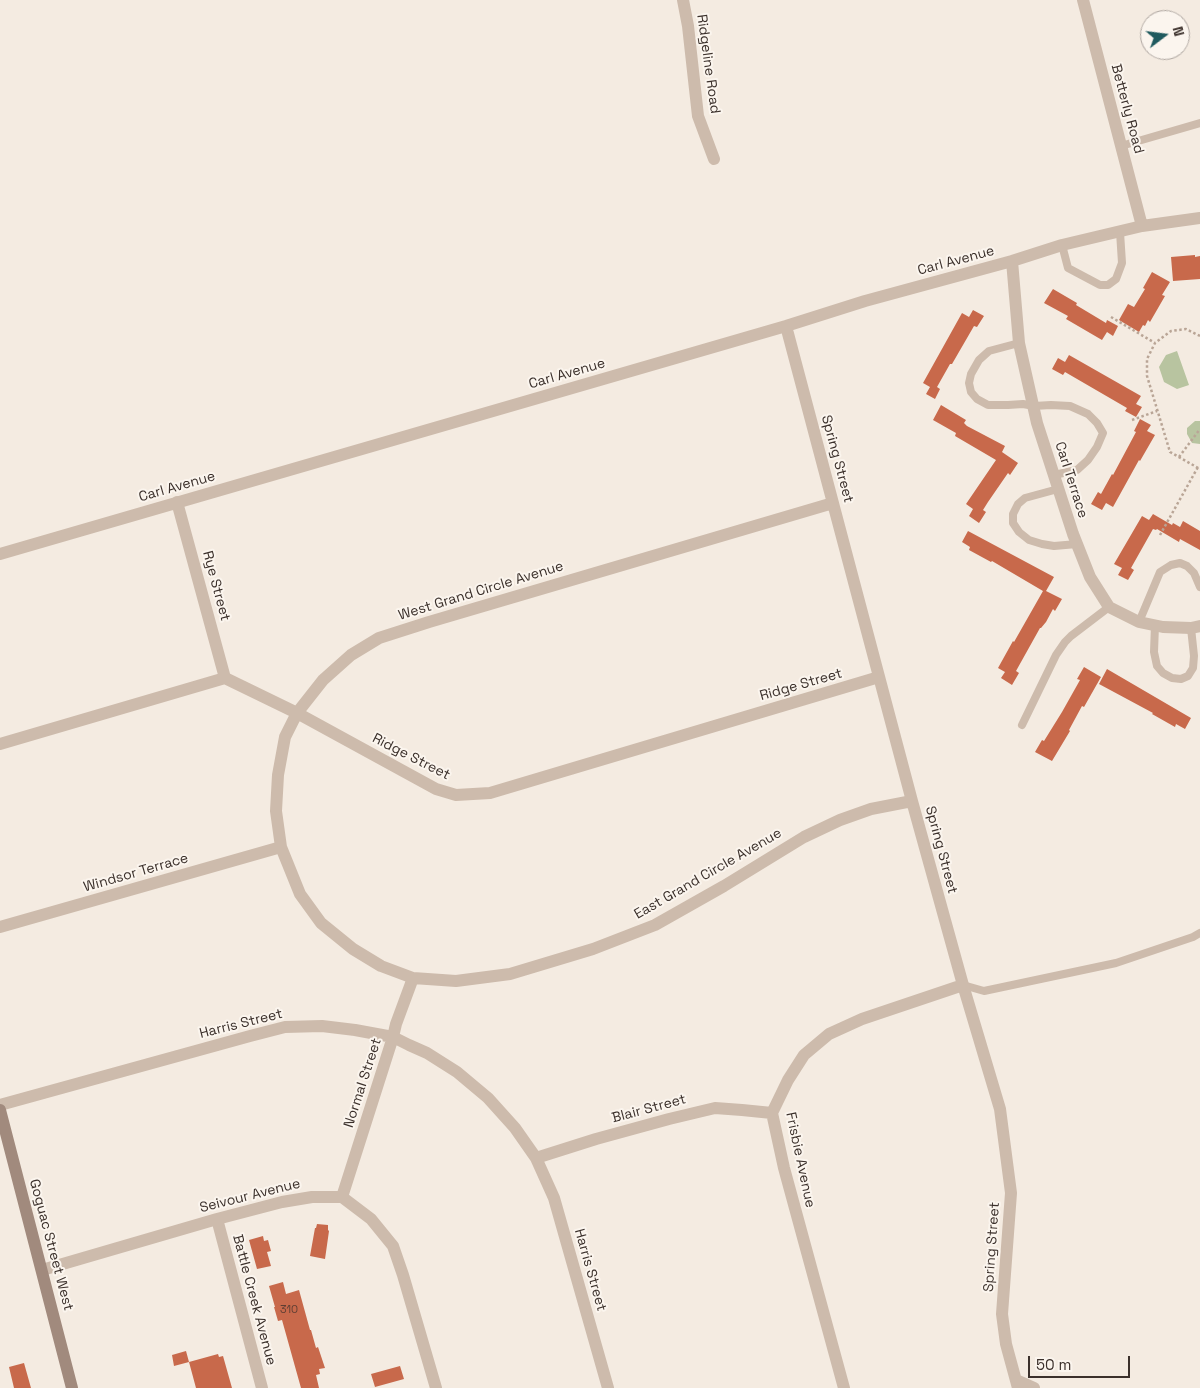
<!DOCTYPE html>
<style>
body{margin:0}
#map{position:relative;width:1200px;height:1388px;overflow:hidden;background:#f4ebe1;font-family:"Space Grotesk",sans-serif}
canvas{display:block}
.north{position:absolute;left:1140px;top:10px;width:50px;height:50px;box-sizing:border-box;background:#fbf5ee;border:1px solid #aea6a0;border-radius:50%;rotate:75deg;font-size:14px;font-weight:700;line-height:20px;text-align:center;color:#3b302b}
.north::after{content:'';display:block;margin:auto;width:18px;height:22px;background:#1f5a5e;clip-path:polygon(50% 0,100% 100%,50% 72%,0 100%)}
.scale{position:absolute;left:1028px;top:1356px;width:102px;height:22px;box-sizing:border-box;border:2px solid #3b302b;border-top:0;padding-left:6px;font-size:15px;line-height:18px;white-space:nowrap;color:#3b302b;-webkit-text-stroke:4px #fbf5ee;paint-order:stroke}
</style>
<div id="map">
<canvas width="1200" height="1388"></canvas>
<div class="north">N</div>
<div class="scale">50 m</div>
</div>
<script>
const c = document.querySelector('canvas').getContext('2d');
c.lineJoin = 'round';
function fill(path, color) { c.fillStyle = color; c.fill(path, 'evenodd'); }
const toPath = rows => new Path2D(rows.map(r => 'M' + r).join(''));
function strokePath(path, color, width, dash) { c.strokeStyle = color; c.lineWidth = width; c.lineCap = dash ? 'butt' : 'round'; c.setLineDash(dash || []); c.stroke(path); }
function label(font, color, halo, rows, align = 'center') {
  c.font = font + ' "Space Grotesk",sans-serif'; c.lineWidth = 4; c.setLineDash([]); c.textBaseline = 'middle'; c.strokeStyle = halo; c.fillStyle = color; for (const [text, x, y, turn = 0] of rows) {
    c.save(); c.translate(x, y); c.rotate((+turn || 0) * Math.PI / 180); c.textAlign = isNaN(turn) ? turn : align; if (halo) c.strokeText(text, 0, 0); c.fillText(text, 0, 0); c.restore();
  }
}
const green = toPath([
 [1177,351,1189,385,1177,389,1164,382,1159,367,1166,355],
 [1195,421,1200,421,1200,444,1192,443,1187,434,1187,428]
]);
const building = toPath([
 [1195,255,1195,257,1200,256,1200,279,1173,281,1171,257],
 [1152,272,1170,282,1162,295,1165,296,1150,322,1148,320,1145,326,1143,325,1139,332,1119,320,1128,304,1134,307,1145,289,1143,288],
 [1053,289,1077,303,1076,305,1106,323,1107,320,1118,326,1113,336,1107,332,1102,340,1066,319,1068,316,1044,303],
 [973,310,984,316,977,327,974,326,952,364,950,364,937,387,940,389,935,399,926,394,930,387,923,383,962,313,969,317],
 [1069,355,1141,396,1136,404,1142,407,1136,417,1125,411,1127,408,1065,372,1063,375,1052,369,1058,358,1065,362],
 [941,405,966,420,964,423,967,426,1005,446,1002,452,1018,463,1010,475,1008,473,988,502,983,510,986,512,979,523,969,516,973,509,966,504,996,460,955,436,956,433,933,420],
 [1140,419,1151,425,1147,431,1155,435,1140,461,1139,460,1113,507,1106,503,1102,510,1091,504,1098,492,1101,494,1112,474,1113,475,1136,432,1134,431],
 [1153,514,1172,525,1173,523,1180,527,1183,521,1200,531,1200,550,1180,539,1179,542,1157,529,1156,530,1153,529,1131,568,1134,570,1128,580,1118,575,1122,568,1114,564,1142,516,1149,520],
 [968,531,1054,577,1046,591,1062,599,1055,611,1053,609,1046,622,1041,628,1040,628,1016,671,1019,673,1012,685,1001,678,1005,672,998,668,1013,641,1014,642,1043,591,992,561,991,562,969,550,970,547,962,542],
 [1084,667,1101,677,1084,707,1082,706,1069,730,1070,731,1052,761,1035,752,1042,740,1044,741,1062,712,1080,680,1077,679],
 [1107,669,1191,718,1185,729,1176,724,1175,727,1152,714,1153,713,1099,684],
 [317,1224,328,1225,328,1230,329,1231,325,1259,310,1256,315,1228,316,1228],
 [263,1236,264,1241,268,1240,271,1251,267,1252,271,1266,257,1269,249,1240],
 [283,1282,286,1294,299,1290,310,1330,311,1330,316,1348,318,1347,325,1368,319,1369,320,1374,316,1375,319,1388,301,1388,282,1320,278,1321,274,1307,275,1307,269,1286],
 [186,1351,189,1362,174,1366,172,1355],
 [218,1354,219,1357,223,1356,232,1388,196,1388,189,1362],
 [24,1363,31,1388,14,1388,9,1367],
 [400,1366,404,1379,375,1387,371,1374]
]);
const path = toPath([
 [1111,317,1155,343],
 [1200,336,1186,329,1171,331,1155,343,1147,359,1147,376,1170,452,1200,469],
 [1132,420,1157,411],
 [1179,457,1200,429],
 [1160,535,1198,467]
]);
const lane = toPath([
 [1121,146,1200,123],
 [1062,245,1068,268,1100,285,1108,285,1116,279,1122,263,1120,232],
 [1019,343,989,351,979,360,971,374,969,383,971,392,977,399,988,405,1008,405,1023,404,1034,406,1051,405,1070,406,1088,414,1097,423,1103,433,1097,447,1088,460,1077,470,1054,475],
 [1058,489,1025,498,1018,504,1013,514,1013,523,1019,532,1029,540,1042,544,1054,546,1077,544],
 [1139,622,1160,572,1171,565,1180,563,1187,566,1194,573,1200,587],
 [1155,625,1154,652,1157,666,1163,673,1172,678,1181,679,1188,676,1193,668,1194,656,1191,628],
 [1022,725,1056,655,1065,642,1071,636,1109,607],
 [963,985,984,991,1116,963,1193,937,1200,933]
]);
const street = toPath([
 [683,0,688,26,698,116,714,159],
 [1083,0,1142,226],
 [1012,261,1019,343,1037,423,1073,534,1090,577,1109,607,1139,622,1163,627,1191,628,1200,626],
 [786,326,912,801,963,985,1000,1109,1011,1193,1002,1314,1006,1344,1018,1388],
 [177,502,225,678],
 [833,503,429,622,379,638,351,655,323,680,297,713,285,737,278,775,276,811,281,847,300,894,321,923,353,949,381,966,413,978,456,981,510,974,593,949,655,925,724,886,804,837,840,820,871,809,912,801],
 [0,554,786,326,865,301,1012,261,1062,245,1142,226,1200,218],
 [0,744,225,678,297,713,436,789,456,795,490,793,879,677],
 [0,927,281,847],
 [0,1105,250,1036,285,1027,322,1026,355,1030,393,1037,409,1045,427,1053,457,1072,488,1098,515,1128,536,1158,554,1198,608,1388],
 [536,1158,596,1139,669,1119,715,1108,742,1110,772,1113],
 [342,1197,393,1037,396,1024,413,978],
 [217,1219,262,1388],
 [42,1270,217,1219,282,1202,312,1197,342,1197,371,1219,393,1246,403,1275,436,1388],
 [1016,1380,1034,1388],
 [844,1388,784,1168,772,1113,788,1080,804,1055,829,1034,862,1019,963,985]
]);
const secondary = toPath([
 [0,1110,72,1388]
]);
const numberNames = [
 ["310",289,1310]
];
const streetNames = [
 ["Ridgeline Road",708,64,82],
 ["Betterly Road",1127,109,75],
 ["Carl Avenue",956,261,-15],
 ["Carl Avenue",567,374,-16],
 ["Spring Street",837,459,75],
 ["Carl Terrace",1071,480,72],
 ["Carl Avenue",177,487,-16],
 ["Rye Street",216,586,75],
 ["West Grand Circle Avenue",481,591,-17],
 ["Ridge Street",801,685,-16],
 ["Ridge Street",411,757,27],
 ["Spring Street",941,850,75],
 ["Windsor Terrace",136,873,-16],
 ["East Grand Circle Avenue",708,874,-30],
 ["Harris Street",241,1024,-14],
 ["Normal Street",363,1083,-72],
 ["Blair Street",649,1109,-15],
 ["Frisbie Avenue",800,1160,78],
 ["Seivour Avenue",250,1196,-14],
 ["Goguac Street West",51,1245,75],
 ["Spring Street",992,1247,-86],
 ["Harris Street",590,1270,74],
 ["Battle Creek Avenue",254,1300,75]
];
fill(green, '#b8c4a0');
fill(building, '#c8694b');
strokePath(path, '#b9a596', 2.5, [2.5, 2.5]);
strokePath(lane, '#cdbbac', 8);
strokePath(street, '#cdbbac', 12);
strokePath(secondary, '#a18a7d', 12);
label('11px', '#5e3e33', null, numberNames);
label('14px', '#3b302b', '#fbf5ee', streetNames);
</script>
